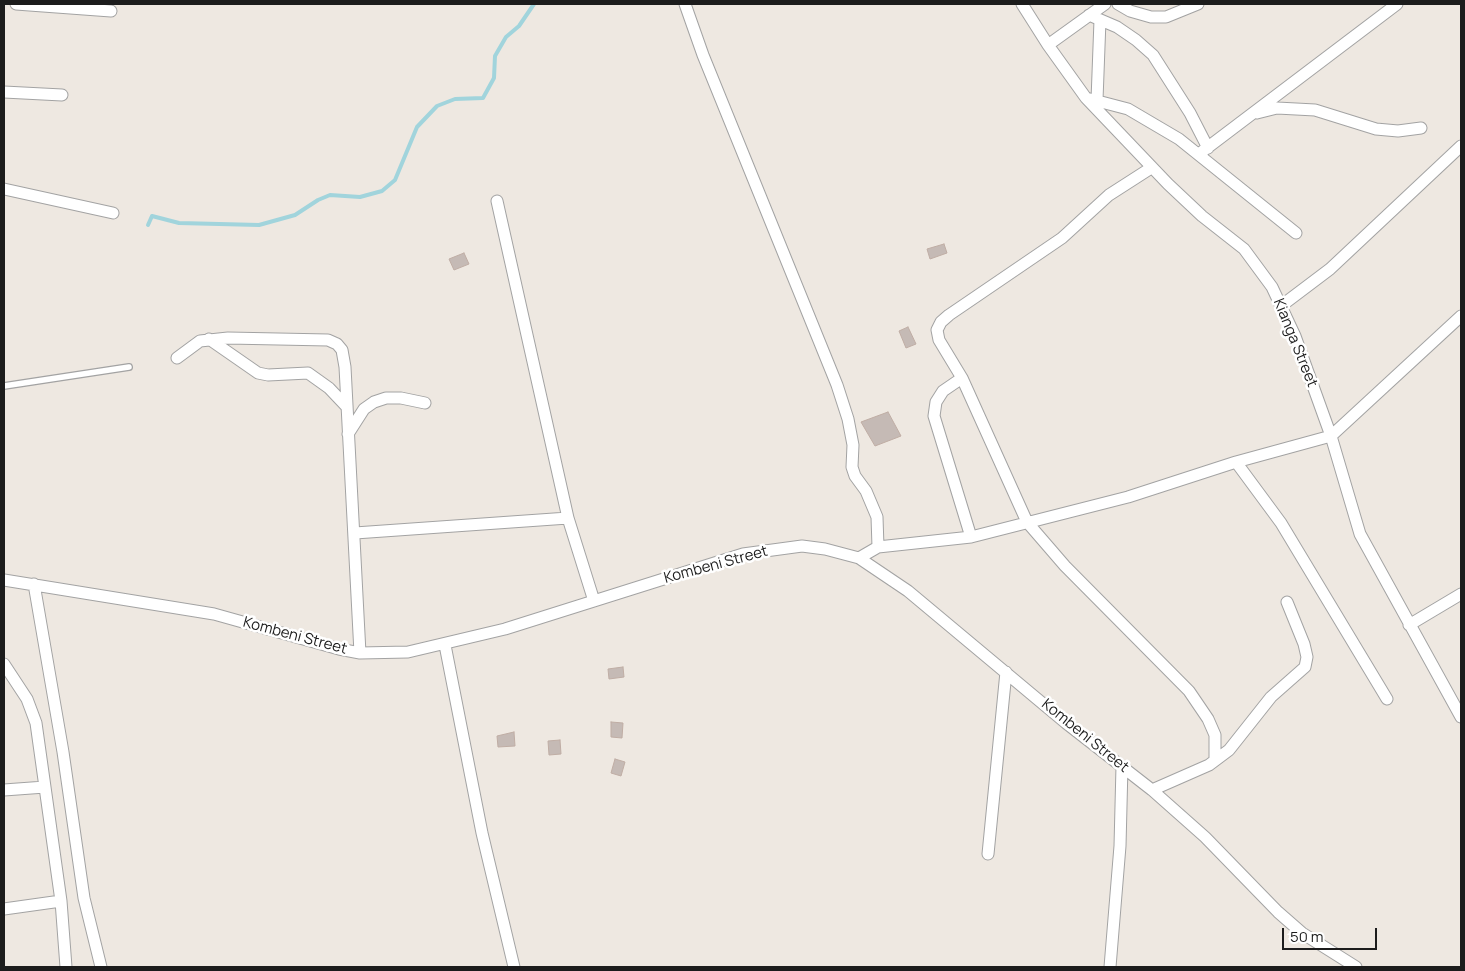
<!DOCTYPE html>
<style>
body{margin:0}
#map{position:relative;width:1465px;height:971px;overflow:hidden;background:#eee8e1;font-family:Manrope,sans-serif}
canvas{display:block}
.frame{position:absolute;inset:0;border:5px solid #1c1c1c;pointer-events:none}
.scale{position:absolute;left:1282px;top:928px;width:95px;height:22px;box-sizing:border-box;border:2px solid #1c1c1c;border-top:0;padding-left:6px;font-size:15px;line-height:18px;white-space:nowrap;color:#1c1c1c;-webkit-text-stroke:4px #fff;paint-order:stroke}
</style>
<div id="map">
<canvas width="1465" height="971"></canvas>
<div class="frame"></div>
<div class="scale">50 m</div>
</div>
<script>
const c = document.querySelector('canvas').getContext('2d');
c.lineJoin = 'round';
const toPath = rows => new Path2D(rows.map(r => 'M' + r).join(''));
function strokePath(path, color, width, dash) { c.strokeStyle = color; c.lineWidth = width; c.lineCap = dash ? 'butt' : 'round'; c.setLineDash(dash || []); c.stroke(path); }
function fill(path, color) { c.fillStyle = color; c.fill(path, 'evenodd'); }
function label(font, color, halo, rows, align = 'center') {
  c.font = font + ' Manrope,sans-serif'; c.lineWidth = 5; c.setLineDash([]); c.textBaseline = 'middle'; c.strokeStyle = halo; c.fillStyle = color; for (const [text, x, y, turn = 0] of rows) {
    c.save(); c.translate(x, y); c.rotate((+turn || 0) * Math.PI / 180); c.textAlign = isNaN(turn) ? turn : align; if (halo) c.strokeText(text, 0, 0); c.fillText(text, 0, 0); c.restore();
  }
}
const stream = toPath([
 [148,225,152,216,179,223,259,225,295,215,318,200,330,195,360,197,382,191,395,180,417,127,437,106,455,99,483,98,494,78,495,56,506,37,519,26,534,4]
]);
const building = toPath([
 [944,244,947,253,930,259,927,249,944,244],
 [464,253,469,264,454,270,449,259,464,253],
 [908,327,916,344,906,348,899,331,908,327],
 [888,412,901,436,875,446,861,422,888,412],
 [623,667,624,677,609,679,608,669,623,667],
 [611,722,623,723,622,738,611,737,611,722],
 [514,732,515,746,498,747,497,736,514,732],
 [560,740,561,754,549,755,548,741,560,740],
 [615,759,625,762,621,776,611,773,615,759]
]);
const lane = toPath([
 [4,386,129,367]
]);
const street = toPath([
 [16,4,111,11],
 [685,4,703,55,837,385,848,419,853,445,852,467,855,476,866,491,877,517,878,547],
 [1022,4,1048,45,1086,98,1168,184,1202,216,1244,249,1272,287,1295,336,1331,436,1360,534,1461,717],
 [1118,4,1130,11,1151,17,1166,17,1198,4],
 [1089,15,1117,27,1136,40,1153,55,1190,113,1208,148],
 [1048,45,1105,4],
 [4,92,62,95],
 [1086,98,1128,109,1179,139,1296,233],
 [1097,100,1100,20],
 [1257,113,1277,108,1315,110,1376,129,1398,131,1421,128],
 [1199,154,1397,4],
 [1151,168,1109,195,1062,238,949,315,941,322,937,330,939,340,962,378,1027,522,1065,566,1189,691,1208,719,1215,735,1215,760],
 [4,189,113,213],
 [497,201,568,518,594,601],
 [1281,306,1330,269,1461,146],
 [209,339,258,373,268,375,308,373,329,388,347,407],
 [177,358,200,341,228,338,328,340,337,344,342,350,345,367,360,653],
 [962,378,943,391,936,402,934,416,971,537],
 [348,434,364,409,374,402,386,398,401,398,425,403],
 [1236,462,1281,523,1387,699],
 [355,533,568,518],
 [859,558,878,547,971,537,1128,497,1236,462,1331,436,1461,316],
 [4,580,214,614,339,649,360,653,408,652,505,629,743,554,802,546,825,549,859,558,908,591,1066,723,1152,790,1205,837,1278,912,1302,933,1356,967],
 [34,584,63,752,84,898,101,967],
 [1409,625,1461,594],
 [445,645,482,833,514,967],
 [4,664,27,699,36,723,61,901,66,967],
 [4,790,45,787],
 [1152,790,1209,765,1229,750,1271,697,1305,667,1307,657,1304,644,1287,602],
 [988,854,1006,672],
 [4,909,61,901],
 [1110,967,1120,846,1122,766]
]);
const streetNames = [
 ["Kianga Street",1295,343,68],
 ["Kombeni Street",716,565,-15],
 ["Kombeni Street",295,636,15],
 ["Kombeni Street",1085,736,39]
];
strokePath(stream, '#a1d4dc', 4);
fill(building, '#c5bab5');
strokePath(building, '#bfada4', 1);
strokePath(lane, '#a3a3a3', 8);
strokePath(street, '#a3a3a3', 13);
strokePath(lane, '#fff', 5.5);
strokePath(street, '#fff', 11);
label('15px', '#1c1c1c', '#fff', streetNames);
</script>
